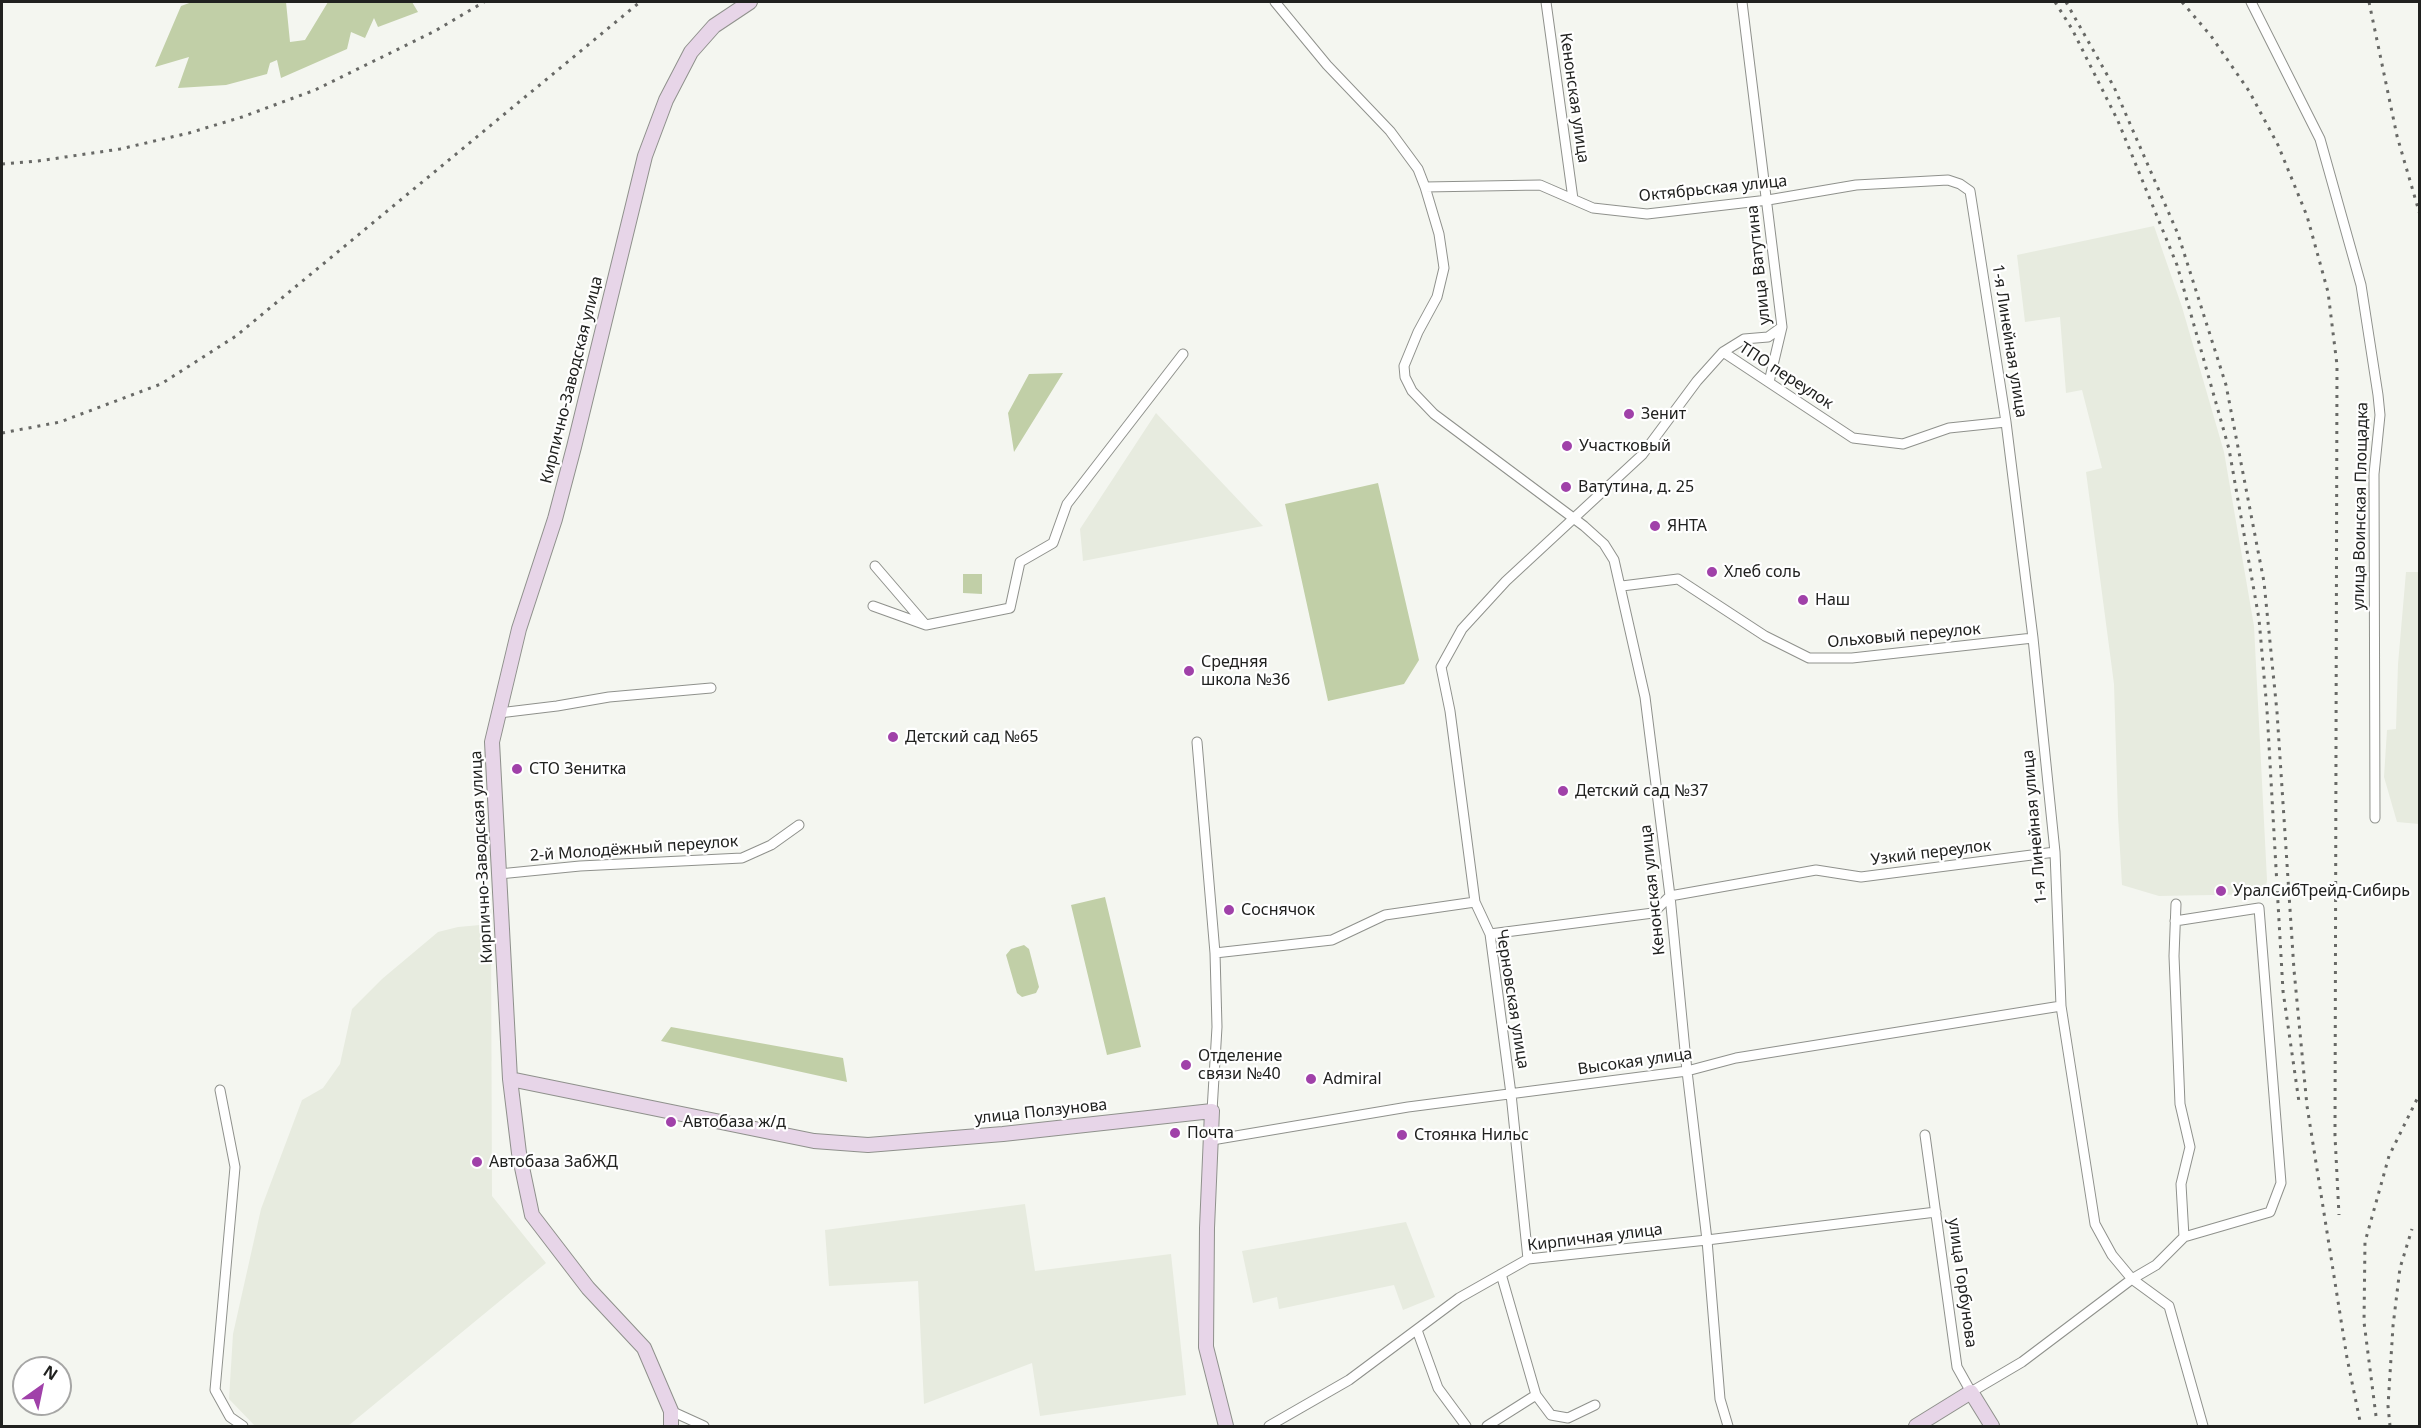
<!DOCTYPE html>
<meta charset="utf-8">
<style>
body{margin:0}
#map{position:relative;width:2421px;height:1428px;overflow:hidden;background:#f4f6f0;font-family:"Noto Sans",sans-serif}
canvas{display:block}
.frame{position:absolute;inset:0;border:3px solid #20211f;pointer-events:none}
.north{position:absolute;left:12px;top:1356px;width:60px;height:60px;box-sizing:border-box;background:#fff;border:2px solid #a6a6a5;border-radius:50%;rotate:33deg;font-size:16px;font-weight:700;line-height:24px;text-align:center;color:#20211f}
.north::after{content:'';display:block;margin:auto;width:21px;height:27px;background:#a041a9;clip-path:polygon(50% 0,100% 100%,50% 72%,0 100%)}
</style>
<div id="map">
<canvas width="2421" height="1428"></canvas>
<div class="frame"></div>
<div class="north">N</div>
</div>
<script>
const c = document.querySelector('canvas').getContext('2d');
c.lineJoin = 'round';
function fill(path, color) { c.fillStyle = color; c.fill(path, 'evenodd'); }
const toPath = rows => new Path2D(rows.map(r => 'M' + r).join(''));
function strokePath(path, color, width, dash) { c.strokeStyle = color; c.lineWidth = width; c.lineCap = dash ? 'butt' : 'round'; c.setLineDash(dash || []); c.stroke(path); }
function label(font, color, halo, rows, align = 'center') {
  c.font = font + ' "Noto Sans",sans-serif'; c.lineWidth = 4.5; c.setLineDash([]); c.textBaseline = 'middle'; c.strokeStyle = halo; c.fillStyle = color; for (const [text, x, y, turn = 0] of rows) {
    c.save(); c.translate(x, y); c.rotate((+turn || 0) * Math.PI / 180); c.textAlign = isNaN(turn) ? turn : align; if (halo) c.strokeText(text, 0, 0); c.fillText(text, 0, 0); c.restore();
  }
}
const built = toPath([
 [2154,226,2182,307,2224,452,2254,626,2267,880,2265,894,2159,896,2122,885,2118,816,2114,684,2086,472,2102,468,2082,390,2066,393,2060,317,2025,322,2017,255],
 [1156,413,1263,526,1083,561,1080,529],
 [2406,572,2419,572,2419,824,2397,822,2384,777,2387,730,2396,729,2398,664],
 [491,924,492,1196,546,1263,348,1426,255,1426,229,1399,233,1334,261,1209,302,1100,323,1088,340,1064,352,1009,382,979,438,932,458,927],
 [1025,1204,1035,1271,1171,1254,1186,1395,1040,1416,1032,1363,924,1404,918,1281,829,1286,825,1230],
 [1406,1222,1435,1297,1403,1310,1394,1285,1279,1309,1277,1297,1253,1303,1242,1251]
]);
const green = toPath([
 [192,2,286,2,290,42,305,40,328,2,412,2,418,12,378,27,374,18,365,38,351,32,347,49,281,78,277,60,270,63,267,74,226,85,178,88,189,57,155,67,181,6],
 [1063,373,1014,452,1008,413,1029,374],
 [1378,483,1419,660,1404,684,1328,701,1285,504],
 [963,574,982,574,982,594,963,593],
 [1105,897,1141,1047,1107,1055,1071,905],
 [1024,945,1029,949,1039,987,1036,993,1022,997,1017,993,1006,955,1011,949],
 [671,1027,843,1058,847,1082,661,1041]
]);
const street = toPath([
 [1275,2,1327,65,1390,131,1418,169,1425,187,1439,234,1444,268,1437,297,1418,332,1404,366,1405,377,1412,391,1434,414,1584,526,1604,544,1614,560,1645,697,1670,896,1687,1071,1707,1240,1720,1399,1728,1426],
 [1546,2,1573,199],
 [1742,2,1782,327,1769,382],
 [2251,2,2320,139,2361,285,2378,395,2380,415,2374,474,2375,818],
 [1425,187,1540,185,1593,208,1647,214,1768,200,1856,185,1948,180,1960,184,1970,191,2006,422,2033,638,2055,852,2061,1006,2095,1224,2112,1255,2132,1279,2169,1306,2203,1426],
 [1723,352,1744,339,1768,337,1782,327],
 [875,566,924,623],
 [1622,586,1678,579,1765,636,1809,658,1852,658,2033,638],
 [873,606,926,625,1010,608,1020,562,1053,543,1067,504,1183,354],
 [499,713,557,706,609,697,711,688],
 [1197,742,1215,953,1217,1027,1212,1111],
 [499,874,580,866,742,858,771,845,799,825],
 [2176,904,2174,956,2180,1104,2190,1147,2181,1184,2184,1237],
 [1490,934,1653,913,1670,896,1816,870,1861,877,2055,852],
 [1215,953,1332,940,1385,915,1475,902],
 [220,1090,235,1167,215,1390,230,1417,243,1426],
 [1925,1135,1957,1367,1971,1392,2022,1362,2132,1279,2156,1265,2184,1237,2270,1212,2281,1183,2259,908,2175,921],
 [1212,1140,1408,1107,1687,1071,1736,1058,2061,1006],
 [1528,1259,1511,1094,1490,934,1475,902,1450,711,1441,667,1462,629,1506,581,1642,455,1697,381,1723,352,1853,438,1903,444,1949,428,2006,422],
 [1501,1274,1536,1395,1551,1415,1568,1418,1595,1405],
 [1417,1330,1438,1388,1466,1426],
 [671,1411,704,1426],
 [1269,1426,1349,1380,1459,1298,1528,1259,1707,1240,1936,1212],
 [1487,1426,1536,1395]
]);
const secondary = toPath([
 [510,1079,814,1141,868,1145,1003,1134,1212,1111,1207,1228,1206,1347,1226,1426],
 [671,1426,671,1411,644,1348,588,1288,532,1215,519,1153,510,1079,492,742,519,629,555,519,574,447,645,156,666,100,691,52,714,26,750,2],
 [1916,1426,1971,1392,1992,1426]
]);
const rail = toPath([
 [2055,2,2072,29,2118,121,2177,265,2229,449,2259,619,2267,710,2283,991,2299,1102],
 [2066,2,2114,87,2178,234,2226,385,2264,582,2277,712,2294,970,2307,1106,2347,1358,2361,1426],
 [2182,2,2211,36,2249,91,2278,145,2307,216,2328,292,2337,365,2335,1136,2339,1215],
 [2369,2,2397,136,2420,215],
 [2,164,38,161,120,149,189,133,242,117,315,90,435,31,484,2],
 [2,433,60,422,161,384,236,336,640,2],
 [2376,1416,2364,1322,2365,1242,2389,1156,2420,1093],
 [2390,1426,2388,1406,2393,1326,2400,1268,2412,1229]
]);
const markers = [
 [1629,414,6,"#a041a9"],
 [1567,446,6,"#a041a9"],
 [1566,487,6,"#a041a9"],
 [1655,526,6,"#a041a9"],
 [1712,572,6,"#a041a9"],
 [1803,600,6,"#a041a9"],
 [1189,671,6,"#a041a9"],
 [893,737,6,"#a041a9"],
 [517,769,6,"#a041a9"],
 [1563,791,6,"#a041a9"],
 [2221,891,6,"#a041a9"],
 [1229,910,6,"#a041a9"],
 [1186,1065,6,"#a041a9"],
 [1311,1079,6,"#a041a9"],
 [671,1122,6,"#a041a9"],
 [1175,1133,6,"#a041a9"],
 [1402,1135,6,"#a041a9"],
 [477,1162,6,"#a041a9"]
];
const streetNames = [
 ["Кенонская улица",1574,98,82],
 ["Октябрьская улица",1713,189,-6],
 ["улица Ватутина",1759,265,-96],
 ["1-я Линейная улица",2009,341,81],
 ["ТПО переулок",1786,376,33],
 ["Кирпично-Заводская улица",572,380,-76],
 ["улица Воинская Площадка",2361,506,-89],
 ["Ольховый переулок",1904,636,-5],
 ["1-я Линейная улица",2035,827,-95],
 ["2-й Молодёжный переулок",634,849,-4],
 ["Узкий переулок",1931,853,-7],
 ["Кирпично-Заводская улица",482,857,-93],
 ["Кенонская улица",1653,890,-96],
 ["Черновская улица",1512,999,81],
 ["Высокая улица",1635,1062,-8],
 ["улица Ползунова",1041,1112,-6],
 ["Кирпичная улица",1595,1238,-7],
 ["улица Горбунова",1962,1283,82]
];
const poiNames = [
 ["Зенит",1641,414],
 ["Участковый",1579,446],
 ["Ватутина, д. 25",1578,487],
 ["ЯНТА",1667,526],
 ["Хлеб соль",1724,572],
 ["Наш",1815,600],
 ["Средняя",1201,662],
 ["школа №36",1201,680],
 ["Детский сад №65",905,737],
 ["СТО Зенитка",529,769],
 ["Детский сад №37",1575,791],
 ["УралСибТрейд-Сибирь",2233,891],
 ["Соснячок",1241,910],
 ["Отделение",1198,1056],
 ["связи №40",1198,1074],
 ["Admiral",1323,1079],
 ["Автобаза ж/д",683,1122],
 ["Почта",1187,1133],
 ["Стоянка Нильс",1414,1135],
 ["Автобаза ЗабЖД",489,1162]
];
fill(built, '#e7ebdf');
fill(green, '#c1cfa7');
strokePath(street, '#8f918c', 11);
strokePath(secondary, '#8f918c', 16);
strokePath(street, '#fff', 9);
strokePath(secondary, '#e7d5e8', 14);
strokePath(rail, '#686966', 3, [3, 6]);
for (const [x, y, r, color] of markers) { const dot = new Path2D(); dot.arc(x, y, r, 0, 2 * Math.PI); c.fillStyle = color; c.fill(dot); strokePath(dot, '#fff', 2); }
label('16px', '#20211f', '#fff', streetNames);
label('16px', '#20211f', '#fff', poiNames, 'left');
</script>
